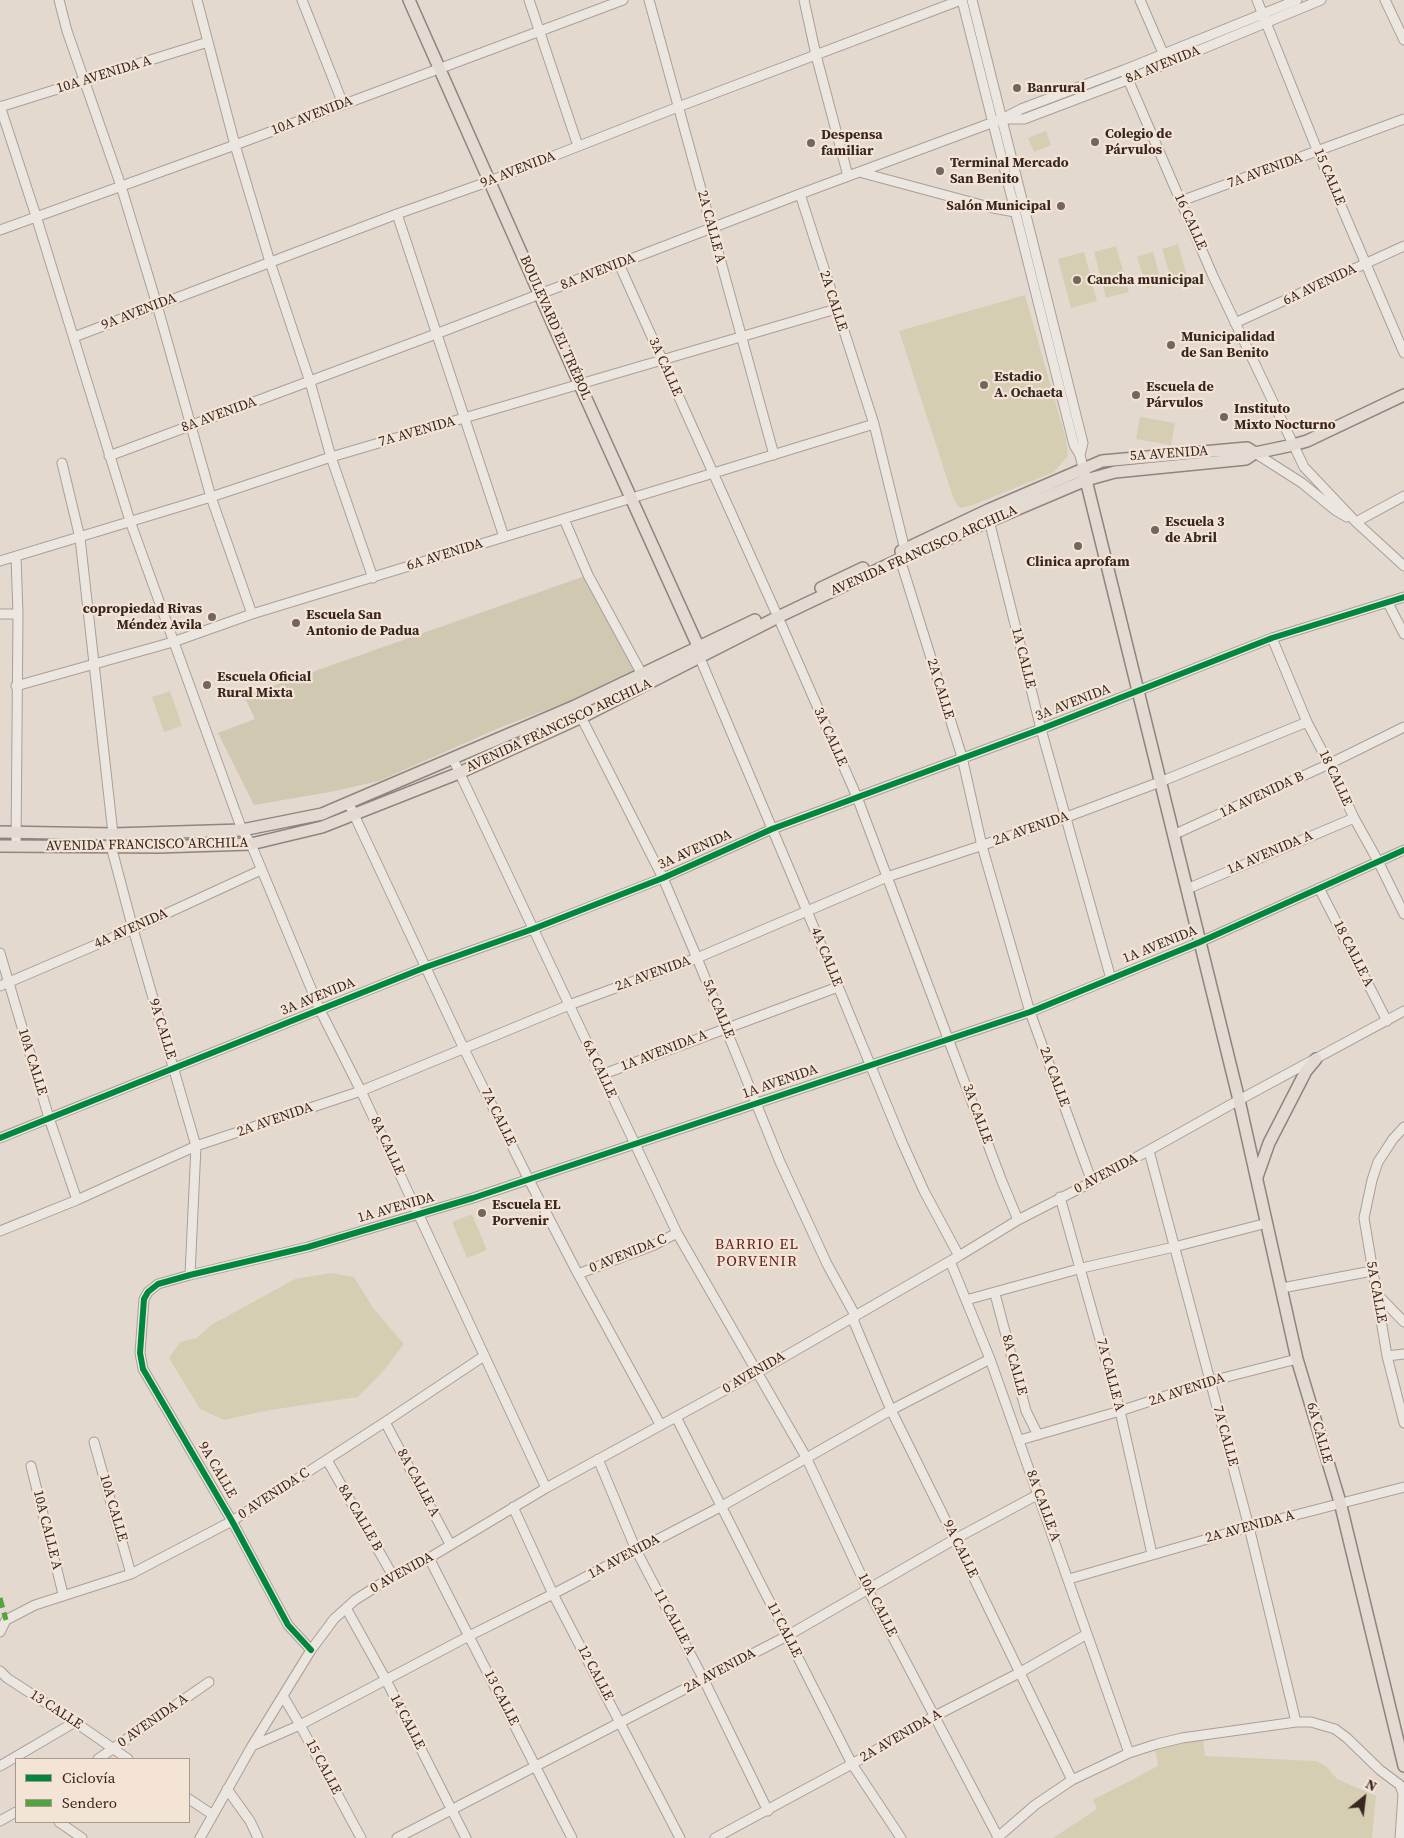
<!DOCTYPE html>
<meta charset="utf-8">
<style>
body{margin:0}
#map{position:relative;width:1404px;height:1838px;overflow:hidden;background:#e4d9cf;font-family:"Source Serif 4",serif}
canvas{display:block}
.legend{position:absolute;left:15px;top:1758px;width:175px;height:65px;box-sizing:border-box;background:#f4e4d6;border:1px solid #a9988d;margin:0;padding:6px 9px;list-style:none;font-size:15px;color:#382620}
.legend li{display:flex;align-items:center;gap:10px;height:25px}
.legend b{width:25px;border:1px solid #a9988d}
.north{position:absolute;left:1339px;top:1773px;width:50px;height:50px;-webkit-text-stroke:4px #f4e4d6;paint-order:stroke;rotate:29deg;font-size:14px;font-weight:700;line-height:20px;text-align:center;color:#382620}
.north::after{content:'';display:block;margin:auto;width:18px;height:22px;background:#382620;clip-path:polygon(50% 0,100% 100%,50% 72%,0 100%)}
</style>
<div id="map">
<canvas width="1404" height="1838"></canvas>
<ul class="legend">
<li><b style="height:6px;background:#00873e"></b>Ciclovía</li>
<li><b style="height:6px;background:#53a341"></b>Sendero</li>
</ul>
<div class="north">N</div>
</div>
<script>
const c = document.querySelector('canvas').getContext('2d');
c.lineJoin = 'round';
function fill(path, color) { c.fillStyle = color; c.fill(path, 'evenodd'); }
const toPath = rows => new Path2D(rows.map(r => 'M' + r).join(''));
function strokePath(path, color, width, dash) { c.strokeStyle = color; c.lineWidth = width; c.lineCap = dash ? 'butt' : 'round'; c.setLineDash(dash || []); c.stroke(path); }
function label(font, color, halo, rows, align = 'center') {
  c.font = font + ' "Source Serif 4",serif'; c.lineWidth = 4.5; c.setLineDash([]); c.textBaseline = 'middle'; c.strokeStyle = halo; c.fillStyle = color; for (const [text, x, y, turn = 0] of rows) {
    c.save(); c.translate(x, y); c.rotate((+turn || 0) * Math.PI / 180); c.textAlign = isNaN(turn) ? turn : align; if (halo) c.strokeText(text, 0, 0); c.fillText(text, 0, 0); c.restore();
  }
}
const green = toPath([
 [1046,131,1051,145,1034,152,1028,138],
 [1178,244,1187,276,1172,281,1162,249],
 [1116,246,1129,292,1106,298,1094,252],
 [1084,252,1097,301,1071,308,1058,259],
 [1153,252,1162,284,1147,288,1137,257],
 [1025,295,1066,439,1068,456,1054,472,973,505,960,508,954,500,899,331],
 [1140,417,1175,423,1171,445,1136,439],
 [170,691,182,726,164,732,152,697],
 [472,1214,487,1250,467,1258,452,1222],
 [331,1273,354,1277,373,1308,404,1344,385,1369,358,1397,270,1410,224,1420,200,1409,169,1358,180,1342,197,1338,211,1325,295,1279],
 [1203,1739,1205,1756,1316,1761,1326,1766,1337,1779,1376,1796,1372,1838,1053,1838,1097,1809,1093,1800,1158,1766,1155,1749]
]);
const cemetery = toPath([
 [588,575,642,673,499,728,379,781,330,792,254,805,218,733,255,719,244,696]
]);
const minor = toPath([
 [59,0,67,31,121,186,157,305,211,497,252,614],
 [197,0,235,145,270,262,310,382,331,457,373,578],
 [302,0,343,104],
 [529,0,578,146],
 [649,0,774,455],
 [804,0,816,55,848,176],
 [962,0,1074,445,1080,455,1083,468],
 [972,0,1083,443,1080,455],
 [1140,0,1163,53],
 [1257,0,1318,152,1404,353],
 [1385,0,1404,40],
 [1124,70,1213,276,1304,467,1356,522,1404,566],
 [0,106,36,216,130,521,242,830,251,844,320,1010,361,1091,546,1488],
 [0,107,208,42],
 [1005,119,1024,119,1127,80,1321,0],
 [859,172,993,208,1015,212],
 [800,194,874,424,905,550,900,559,962,757,982,846,1030,1012,1092,1182],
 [1181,201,1404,119],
 [397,214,504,537],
 [0,230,235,145,623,0],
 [619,264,778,617,857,797,1001,1179,1018,1220],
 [1235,323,1404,246],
 [74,337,397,214,490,181,678,107,961,0],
 [1255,453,1302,483,1335,510,1347,517],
 [109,456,436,334,800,194,1002,119,1021,109,1124,70,1297,0],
 [62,463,80,538,113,834,111,846,133,929,196,1146,190,1275],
 [988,516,1041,729,1111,979],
 [564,519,588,575,644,678],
 [1356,522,1404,496],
 [16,557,18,614,16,846],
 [0,561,211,497,331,457,836,309],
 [1388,603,1404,634],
 [0,614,18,614],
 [1272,638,1307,722,1329,764,1354,818,1378,861,1404,914],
 [699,656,807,911,902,1142,924,1191,959,1256],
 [16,686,173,642,252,614,874,424],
 [579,713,663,878,697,958,780,1162,827,1264,855,1315,854,1322,891,1410,955,1539,1072,1780],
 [453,759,677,1233,806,1457,868,1590,998,1837],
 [349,804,464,1049,529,1180,578,1274,660,1424],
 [1173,835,1329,764,1404,727],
 [1319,888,1387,1021],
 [1187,889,1354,818],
 [0,953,49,1118,77,1200],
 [0,986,133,929,261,870],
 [601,1075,838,987],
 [1404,1127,1393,1139,1378,1162,1372,1180,1364,1218,1387,1356,1404,1423],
 [0,1138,426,967,533,929,663,878,772,829,1041,729,1272,638,1404,597],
 [1149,1151,1249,1527,1296,1722],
 [1060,1197,1120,1411,1152,1554],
 [0,1231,77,1200,196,1146,361,1091,569,1005,697,958,887,877,1064,818,1160,782,1307,722],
 [950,1261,990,1359,1129,1753],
 [578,1274,654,1245,677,1233],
 [1282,1288,1372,1271],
 [1376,1293,1404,1322],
 [995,1294,1026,1411,1038,1435],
 [966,1300,1082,1268,1174,1247,1267,1223],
 [1387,1356,1404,1354],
 [676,1417,852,1764,901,1838],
 [385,1422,450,1544],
 [1020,1440,1120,1411,1211,1381,1297,1359],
 [94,1442,131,1574],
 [598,1459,636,1550,704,1680,768,1811],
 [327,1460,393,1576],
 [31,1466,63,1594],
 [513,1507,553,1594,680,1838],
 [429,1558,572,1838],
 [1069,1579,1249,1527,1404,1487],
 [346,1608,386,1680,466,1838],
 [0,1632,6,1620,35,1605,131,1574,232,1521,385,1422,484,1356],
 [311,1650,288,1625,232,1521,143,1369,140,1353,144,1299,148,1292,158,1284,190,1275,308,1247,473,1198,1030,1012,1200,942,1404,850],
 [0,1671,7,1678,75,1722,128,1759],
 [283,1696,300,1725,361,1838],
 [252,1746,300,1725,469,1636,553,1594,722,1506,891,1410,990,1359],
 [98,1759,209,1682],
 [0,1766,75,1722],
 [227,1789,250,1821,258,1838],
 [189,1799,213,1815],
 [0,1821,16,1812],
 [59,1822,82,1838],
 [200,1838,252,1746,311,1650,334,1619,355,1600,393,1576,429,1558,546,1488,758,1372,959,1256,1018,1220,1092,1182,1239,1100,1404,1011],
 [397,1838,787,1636,955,1539,1039,1494],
 [715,1838,852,1764,935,1716,1019,1673,1087,1634],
 [997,1838,1035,1805,1072,1780,1129,1753,1157,1744,1182,1738,1296,1722,1311,1722,1335,1729,1347,1738,1380,1770,1400,1785,1403,1794,1400,1838]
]);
const major = toPath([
 [409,0,579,383,698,646,699,652],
 [1083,468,1239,1100,1297,1359,1340,1502,1404,1766],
 [901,551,988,510,1102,461,1247,448,1255,453],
 [821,588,863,568],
 [0,832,113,834,242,830,322,814,575,706,755,620],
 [0,846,158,847,251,844,322,827,459,773,582,717,778,617,900,559,1086,480,1115,472,1246,459,1255,453,1293,445,1307,441,1404,395],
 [1257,1177,1269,1143,1306,1071,1316,1059]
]);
const quiet = toPath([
 [0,1598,6,1620]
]);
const cycleway = toPath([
 [0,1138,426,967,533,929,663,878,772,829,1041,729,1272,638,1404,597],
 [311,1650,288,1625,232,1521,143,1369,140,1353,144,1299,148,1292,158,1284,190,1275,308,1247,473,1198,1030,1012,1200,942,1404,850]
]);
const markers = [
 [1017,88,5,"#74655d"],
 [1095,142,5,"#74655d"],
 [811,143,5,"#74655d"],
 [940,171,5,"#74655d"],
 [1061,206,5,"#74655d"],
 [1077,280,5,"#74655d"],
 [1171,345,5,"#74655d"],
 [984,385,5,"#74655d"],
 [1136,395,5,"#74655d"],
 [1224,417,5,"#74655d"],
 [1155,530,5,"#74655d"],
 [1078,546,5,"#74655d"],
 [212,617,5,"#74655d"],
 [296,623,5,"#74655d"],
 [207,685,5,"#74655d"],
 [482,1213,5,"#74655d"]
];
const streetNames = [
 ["8A AVENIDA",1163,65,-22],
 ["10A AVENIDA A",104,75,-17],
 ["10A AVENIDA",312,116,-21],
 ["9A AVENIDA",518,170,-21],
 ["7A AVENIDA",1265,171,-20],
 ["15 CALLE",1329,177,67],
 ["16 CALLE",1190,222,66],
 ["2A CALLE A",711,227,75],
 ["8A AVENIDA",598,272,-21],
 ["6A AVENIDA",1320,285,-25],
 ["2A CALLE",833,301,72],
 ["9A AVENIDA",139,312,-21],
 ["BOULEVARD EL TRÉBOL",555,328,66],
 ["3A CALLE",665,367,66],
 ["8A AVENIDA",219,415,-20],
 ["7A AVENIDA",417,432,-16],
 ["5A AVENIDA",1169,454,-4],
 ["AVENIDA FRANCISCO ARCHILA",924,551,-24],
 ["6A AVENIDA",445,555,-17],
 ["1A CALLE",1023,658,76],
 ["2A CALLE",940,689,73],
 ["3A AVENIDA",1073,703,-21],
 ["AVENIDA FRANCISCO ARCHILA",559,726,-25],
 ["3A CALLE",830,737,66],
 ["18 CALLE",1335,778,65],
 ["1A AVENIDA B",1262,795,-25],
 ["2A AVENIDA",1031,829,-19],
 ["AVENIDA FRANCISCO ARCHILA",147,845,-1],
 ["3A AVENIDA",695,850,-24],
 ["1A AVENIDA A",1270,853,-23],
 ["4A AVENIDA",131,929,-24],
 ["1A AVENIDA",1160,945,-22],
 ["18 CALLE A",1353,954,63],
 ["4A CALLE",826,957,68],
 ["2A AVENIDA",653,974,-20],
 ["3A AVENIDA",318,997,-22],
 ["5A CALLE",718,1009,68],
 ["9A CALLE",162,1029,73],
 ["1A AVENIDA A",664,1051,-21],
 ["10A CALLE",32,1062,73],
 ["6A CALLE",599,1069,65],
 ["2A CALLE",1054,1077,70],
 ["1A AVENIDA",780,1082,-19],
 ["3A CALLE",977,1114,70],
 ["7A CALLE",498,1117,64],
 ["2A AVENIDA",275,1120,-19],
 ["8A CALLE",387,1146,65],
 ["0 AVENIDA",1106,1174,-28],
 ["1A AVENIDA",396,1208,-16],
 ["0 AVENIDA C",628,1254,-22],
 ["5A CALLE",1376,1292,80],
 ["8A CALLE",1014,1365,75],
 ["0 AVENIDA",754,1373,-30],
 ["7A CALLE A",1110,1375,75],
 ["2A AVENIDA",1187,1390,-18],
 ["6A CALLE",1319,1433,74],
 ["7A CALLE",1225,1436,75],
 ["9A CALLE",217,1470,60],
 ["8A CALLE A",418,1483,62],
 ["0 AVENIDA C",274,1494,-33],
 ["8A CALLE A",1043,1506,70],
 ["10A CALLE",113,1508,74],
 ["8A CALLE B",360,1518,60],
 ["2A AVENIDA A",1250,1527,-15],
 ["10A CALLE A",47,1530,76],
 ["9A CALLE",960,1549,64],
 ["1A AVENIDA",624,1557,-28],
 ["0 AVENIDA",402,1573,-29],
 ["10A CALLE",877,1605,63],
 ["11 CALLE A",674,1622,62],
 ["11 CALLE",784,1630,63],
 ["2A AVENIDA",720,1671,-28],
 ["12 CALLE",595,1673,62],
 ["13 CALLE",501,1698,63],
 ["13 CALLE",56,1710,33],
 ["0 AVENIDA A",153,1721,-35],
 ["14 CALLE",407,1722,63],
 ["2A AVENIDA A",901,1736,-30],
 ["15 CALLE",323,1767,62]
];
const poiNames = [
 ["Banrural",1027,88],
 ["Colegio de",1105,134],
 ["Párvulos",1105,150],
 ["Despensa",821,135],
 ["familiar",821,151],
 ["Terminal Mercado",950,163],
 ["San Benito",950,179],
 ["Salón Municipal",1051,206,"right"],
 ["Cancha municipal",1087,280],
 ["Municipalidad",1181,337],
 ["de San Benito",1181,353],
 ["Estadio",994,377],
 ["A. Ochaeta",994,393],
 ["Escuela de",1146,387],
 ["Párvulos",1146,403],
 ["Instituto",1234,409],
 ["Mixto Nocturno",1234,425],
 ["Escuela 3",1165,522],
 ["de Abril",1165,538],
 ["Clinica aprofam",1078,562,"center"],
 ["copropiedad Rivas",202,609,"right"],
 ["Méndez Avila",202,625,"right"],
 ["Escuela San",306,615],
 ["Antonio de Padua",306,631],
 ["Escuela Oficial",217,677],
 ["Rural Mixta",217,693],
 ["Escuela EL",492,1205],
 ["Porvenir",492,1221]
];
const neighbourhoodNames = [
 ["BARRIO EL",757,1245],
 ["PORVENIR",757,1262]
];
fill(green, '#d6ceb2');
fill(cemetery, '#d0c8b1');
strokePath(minor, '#a99f98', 11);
strokePath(major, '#8f857f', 14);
strokePath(minor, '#ece6e0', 9);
strokePath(major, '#e3dbd2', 11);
strokePath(quiet, '#53a341', 5, [10, 5]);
strokePath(cycleway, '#00873e', 6);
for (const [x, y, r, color] of markers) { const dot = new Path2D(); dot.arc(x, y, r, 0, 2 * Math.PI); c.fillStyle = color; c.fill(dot); strokePath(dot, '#f4e4d6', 2); }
label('14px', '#382620', '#f4e4d6', streetNames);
label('bold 14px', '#382620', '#f4e4d6', poiNames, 'left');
c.letterSpacing = '1px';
label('15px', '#632123', '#f4e4d6', neighbourhoodNames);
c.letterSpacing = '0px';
</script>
